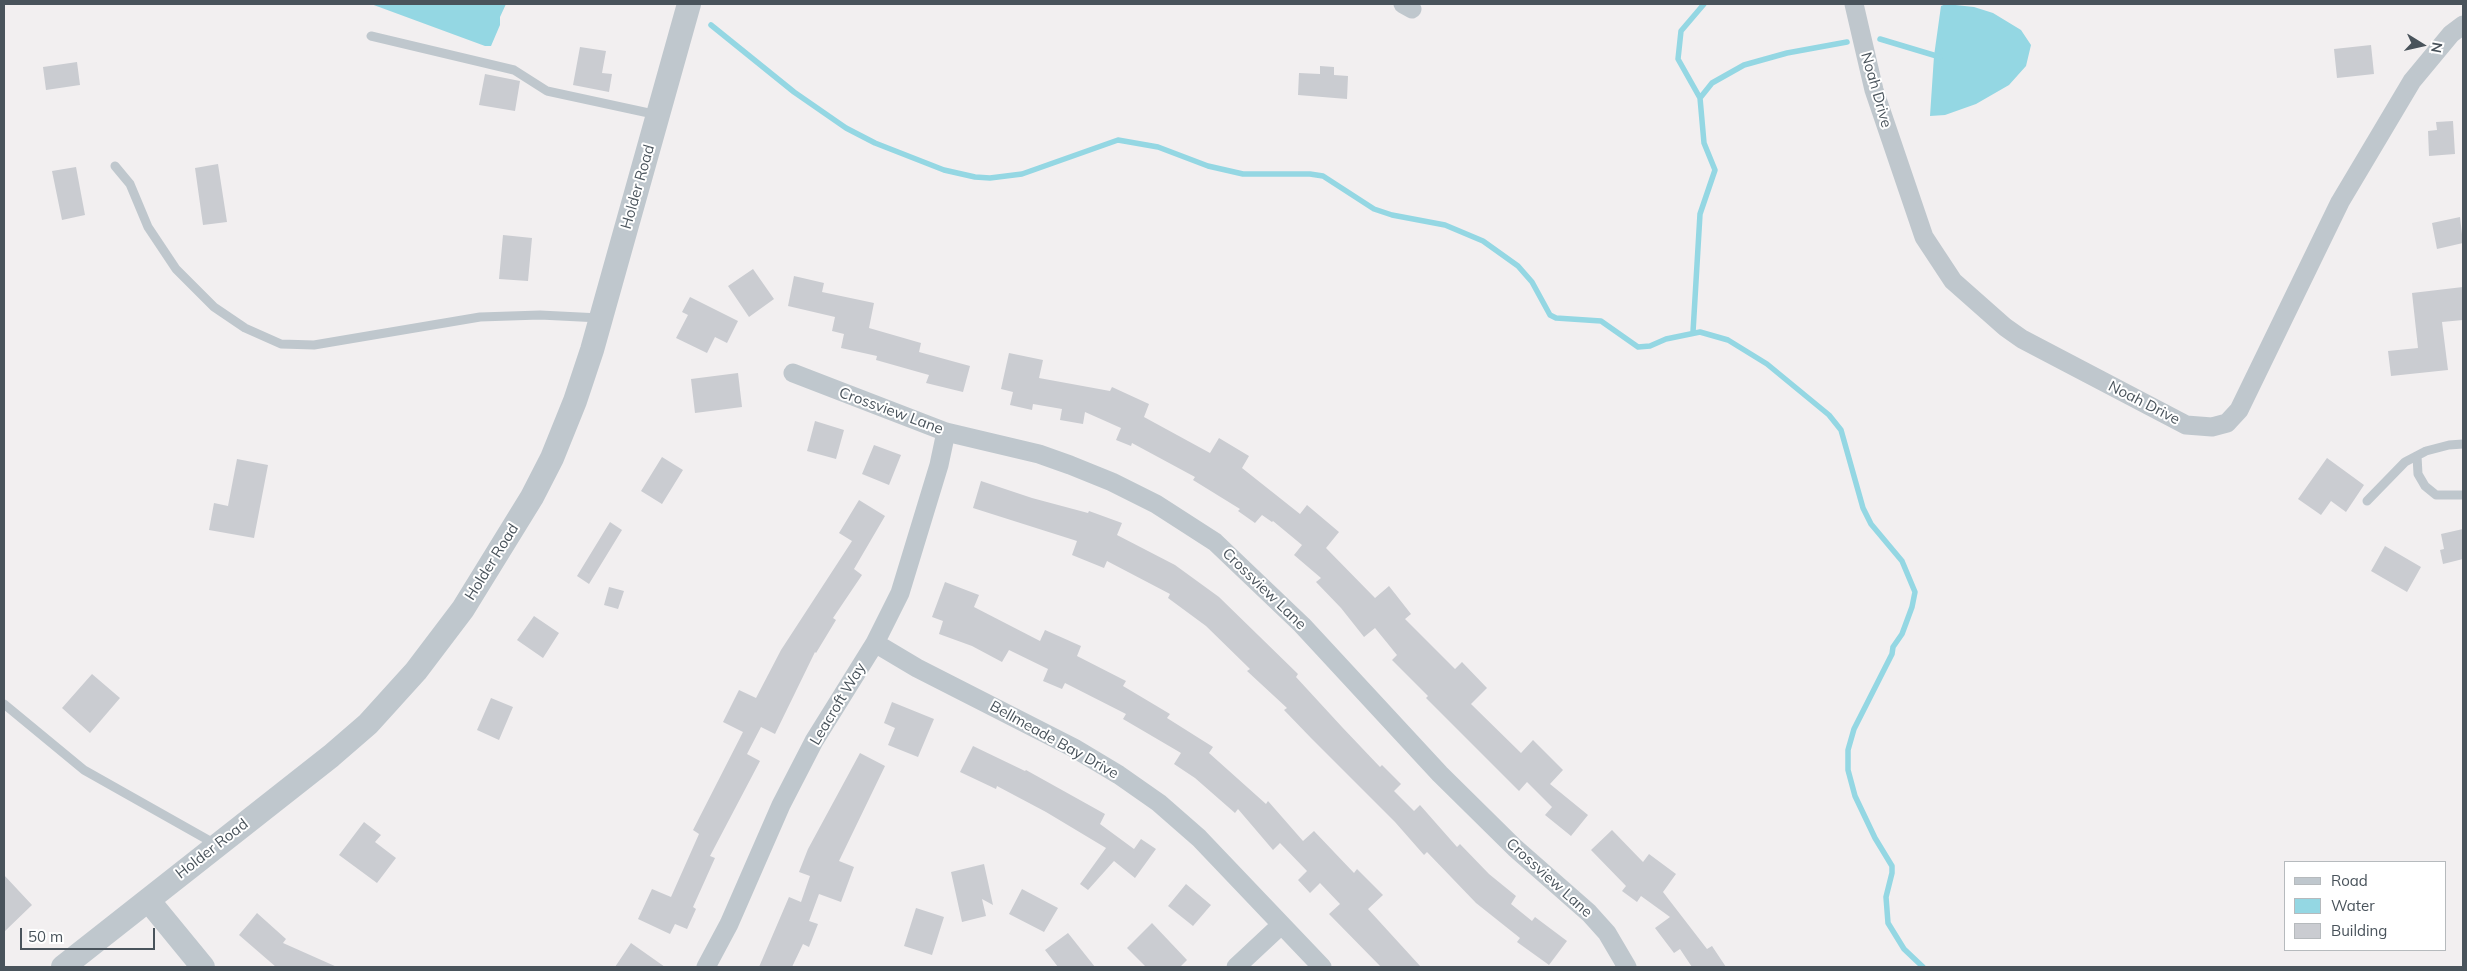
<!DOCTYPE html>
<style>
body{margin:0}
#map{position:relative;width:2467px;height:971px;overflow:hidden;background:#f2eff0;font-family:Mulish,sans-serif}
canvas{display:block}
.frame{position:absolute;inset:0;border:5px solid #49535b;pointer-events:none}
.legend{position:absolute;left:2284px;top:861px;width:162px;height:90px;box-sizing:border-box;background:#fff;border:1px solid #b6babd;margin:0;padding:6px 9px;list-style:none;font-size:15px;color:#49535b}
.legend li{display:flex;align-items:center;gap:10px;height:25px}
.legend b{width:25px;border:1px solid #b6babd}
.north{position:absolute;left:2397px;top:20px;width:50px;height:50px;-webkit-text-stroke:4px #fff;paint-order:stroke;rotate:100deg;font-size:14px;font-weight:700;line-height:20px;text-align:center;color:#49535b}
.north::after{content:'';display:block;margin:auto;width:18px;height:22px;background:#49535b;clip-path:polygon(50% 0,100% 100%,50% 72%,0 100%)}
.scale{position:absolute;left:20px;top:928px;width:135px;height:22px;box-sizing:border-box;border:2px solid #49535b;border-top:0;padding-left:6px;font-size:15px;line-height:18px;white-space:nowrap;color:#49535b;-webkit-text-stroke:4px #fff;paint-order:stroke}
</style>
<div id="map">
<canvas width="2467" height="971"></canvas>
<div class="frame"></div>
<ul class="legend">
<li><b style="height:6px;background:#bfc7cd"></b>Road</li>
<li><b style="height:14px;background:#94d7e3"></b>Water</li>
<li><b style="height:14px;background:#caccd1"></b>Building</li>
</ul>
<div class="north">N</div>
<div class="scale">50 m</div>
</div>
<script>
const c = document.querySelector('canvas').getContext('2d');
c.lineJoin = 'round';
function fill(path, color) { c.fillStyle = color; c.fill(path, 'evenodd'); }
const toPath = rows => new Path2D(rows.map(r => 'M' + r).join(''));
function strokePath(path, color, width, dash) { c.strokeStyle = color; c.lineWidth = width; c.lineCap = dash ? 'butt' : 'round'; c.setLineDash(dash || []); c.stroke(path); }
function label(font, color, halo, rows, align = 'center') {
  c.font = font + ' Mulish,sans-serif'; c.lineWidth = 4; c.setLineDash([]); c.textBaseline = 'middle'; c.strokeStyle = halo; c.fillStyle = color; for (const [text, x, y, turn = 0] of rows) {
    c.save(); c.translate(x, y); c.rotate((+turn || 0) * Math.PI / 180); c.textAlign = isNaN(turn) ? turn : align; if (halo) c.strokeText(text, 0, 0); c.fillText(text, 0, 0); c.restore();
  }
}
const water = toPath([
 [371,4,506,4,500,17,500,25,491,46,485,46],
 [1946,4,1974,7,1993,13,2021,30,2031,45,2026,66,2009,85,1976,104,1945,115,1930,116,1934,56,1941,6]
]);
const stream = toPath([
 [711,25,794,92,846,128,875,143,944,170,975,177,990,178,1022,174,1118,140,1158,147,1208,166,1243,174,1310,174,1323,176,1374,209,1392,215,1445,225,1483,241,1518,266,1532,282,1550,315,1556,318,1601,321,1638,347,1650,346,1666,339,1700,332,1728,340,1767,364,1829,415,1841,430,1863,508,1871,524,1902,561,1915,592,1912,607,1902,634,1893,647,1892,654,1854,729,1848,750,1848,770,1855,796,1875,838,1892,866,1892,873,1886,897,1888,923,1904,949,1923,967],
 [1880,39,1940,57],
 [1700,98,1712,83,1744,65,1787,53,1847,42],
 [1693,332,1700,214,1715,170,1704,143,1700,98,1678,59,1681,31,1704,4]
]);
const building = toPath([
 [2371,45,2374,74,2337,78,2334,49],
 [580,47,606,51,602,73,612,74,609,92,573,85],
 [77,62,80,85,46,90,43,67],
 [1320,66,1334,67,1334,75,1348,76,1347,99,1298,95,1299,73,1320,74],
 [485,74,520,81,515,111,479,105],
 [2453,121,2455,154,2429,156,2428,131,2437,130,2436,122],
 [218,164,227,222,203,225,195,168],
 [76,167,85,215,62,220,52,171],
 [2460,217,2463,243,2437,249,2432,223],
 [503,235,532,238,528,281,499,279],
 [753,269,774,299,749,317,728,286],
 [794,276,824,283,822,292,874,303,869,328,921,343,919,352,970,366,963,392,926,383,929,375,876,360,877,356,841,348,844,334,832,331,835,317,788,306],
 [2463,287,2463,320,2442,322,2448,370,2391,376,2388,351,2418,348,2412,293],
 [690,297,738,321,727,343,715,337,707,353,676,338,688,315,682,312],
 [1009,353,1043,360,1039,378,1110,391,1112,387,1149,404,1144,417,1210,453,1219,438,1249,456,1242,468,1300,514,1307,505,1339,532,1326,548,1375,598,1389,586,1411,614,1405,619,1455,669,1462,662,1487,688,1471,704,1521,753,1533,740,1563,770,1550,784,1588,815,1571,836,1545,815,1552,807,1527,782,1519,791,1426,698,1428,696,1392,660,1397,655,1375,628,1364,637,1341,608,1316,582,1321,578,1294,555,1302,545,1273,521,1272,522,1262,515,1255,523,1238,511,1240,509,1193,480,1195,477,1132,443,1131,446,1116,440,1121,428,1085,412,1083,424,1060,420,1062,409,1033,404,1032,410,1010,405,1013,392,1001,389],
 [738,373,742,407,695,413,691,379],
 [815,421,844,430,836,459,807,451],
 [874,445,901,455,889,485,862,474],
 [662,457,683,470,662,504,641,491],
 [2327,458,2364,485,2346,512,2331,501,2321,515,2298,499],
 [237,459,268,465,254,538,209,530,214,503,228,506],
 [981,481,1032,498,1088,513,1089,511,1122,523,1117,535,1175,565,1219,597,1298,674,1296,677,1342,727,1380,767,1382,765,1401,784,1394,791,1414,811,1420,805,1457,847,1460,844,1489,874,1516,896,1511,904,1532,921,1535,917,1567,941,1549,965,1517,942,1520,938,1476,903,1427,852,1424,855,1395,822,1311,738,1284,710,1287,708,1247,671,1250,669,1206,626,1168,598,1170,594,1107,561,1104,568,1072,555,1077,541,973,508],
 [859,500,885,516,854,569,862,575,833,618,836,620,816,653,815,652,775,734,761,727,747,754,760,761,710,856,715,858,693,907,696,909,687,929,675,924,670,934,638,919,652,889,671,897,699,834,693,830,743,732,723,722,739,690,756,698,781,650,852,541,839,533],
 [610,522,622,530,589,584,577,576],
 [2463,529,2463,559,2443,564,2440,550,2444,549,2441,534],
 [2385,546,2421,567,2407,592,2371,571],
 [945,582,979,595,974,607,1040,641,1045,630,1081,646,1077,656,1126,681,1123,686,1170,714,1167,718,1213,747,1209,753,1266,804,1268,801,1303,841,1314,831,1354,873,1357,869,1383,895,1368,909,1421,967,1381,967,1329,914,1340,904,1320,883,1310,893,1298,880,1307,871,1280,843,1273,850,1238,809,1235,813,1195,778,1174,764,1181,753,1123,719,1126,714,1065,683,1062,689,1043,681,1048,669,1009,650,1002,662,972,646,939,634,943,621,932,617],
 [609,587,624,591,618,609,604,605],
 [534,616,559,633,543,658,517,640],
 [92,674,120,698,90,733,62,708],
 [491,698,513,707,499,740,477,730],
 [892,702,934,719,918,757,888,745,895,728,884,723],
 [973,746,1025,771,1026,770,1105,814,1100,824,1134,849,1141,839,1156,849,1135,878,1114,861,1088,890,1080,884,1106,848,1046,812,997,786,996,789,960,772],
 [860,753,885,766,839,861,854,867,841,902,819,894,809,921,818,924,809,947,803,944,792,967,759,967,789,897,801,902,810,876,799,872,808,849],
 [364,822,381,835,375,842,396,858,377,883,339,855],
 [1612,830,1643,862,1649,854,1676,874,1663,892,1707,949,1712,946,1726,967,1692,967,1680,949,1674,953,1655,928,1670,917,1641,896,1637,902,1622,891,1626,886,1591,850],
 [984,864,993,905,982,899,986,916,962,922,951,872],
 [4,875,32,905,4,932],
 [1186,884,1211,905,1193,926,1168,906],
 [1022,889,1058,908,1044,932,1009,914],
 [916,908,944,917,932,955,904,946],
 [257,913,286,939,283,943,337,967,276,967,239,935],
 [1152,923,1187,960,1180,967,1146,967,1127,948],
 [1068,933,1095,967,1058,967,1045,950],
 [631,943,665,967,615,967]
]);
const service = toPath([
 [371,36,514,70,547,91,658,115],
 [115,166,130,184,148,227,176,269,214,307,245,328,281,344,314,345,480,317,540,315,600,318],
 [2417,456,2418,474,2425,486,2436,495,2463,495],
 [2367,501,2405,462,2426,451,2449,445,2463,444],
 [4,704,84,770,217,845]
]);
const minor = toPath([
 [1403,4,1412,9],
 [1854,4,1874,90,1924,237,1953,281,2005,327,2022,339,2186,425,2212,427,2227,423,2239,410,2340,202,2412,81,2451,34,2463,25],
 [793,373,946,432,1039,454,1070,465,1112,482,1156,504,1215,542,1302,625,1440,774,1515,848,1589,913,1607,933,1627,967],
 [875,643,917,668,1074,748,1119,775,1159,803,1199,838,1322,967],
 [706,967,729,924,781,805,814,741,875,643,900,593,939,465,946,432],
 [1236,967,1281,925]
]);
const tertiary = toPath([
 [148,900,203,967],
 [63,967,331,756,368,724,416,671,463,609,532,497,552,458,575,401,592,350,689,4]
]);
const streetNames = [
 ["Noah Drive",1876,90,74],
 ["Holder Road",638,187,-74],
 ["Noah Drive",2144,403,27],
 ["Crossview Lane",891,411,20],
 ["Holder Road",492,562,-58],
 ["Crossview Lane",1264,589,44],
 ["Leacroft Way",838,704,-59],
 ["Bellmeade Bay Drive",1054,740,29],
 ["Holder Road",212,849,-38],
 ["Crossview Lane",1549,878,42]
];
fill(water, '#94d7e3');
strokePath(stream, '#94d7e3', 5.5);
fill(building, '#caccd1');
strokePath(service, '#bfc7cd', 9);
strokePath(minor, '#bfc7cd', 19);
strokePath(tertiary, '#bfc7cd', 24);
label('15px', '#49535b', '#fff', streetNames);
</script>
